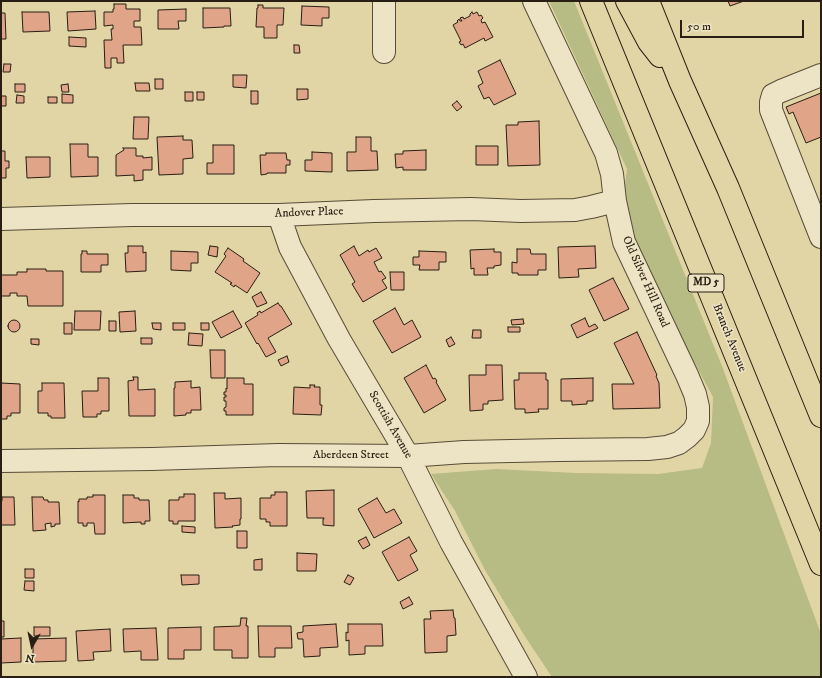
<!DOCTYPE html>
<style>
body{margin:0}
#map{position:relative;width:822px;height:678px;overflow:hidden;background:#e2d5a5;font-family:"IM FELL DW Pica",serif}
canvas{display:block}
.frame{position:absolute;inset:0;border:2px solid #281e13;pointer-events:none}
.north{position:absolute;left:12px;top:626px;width:40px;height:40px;-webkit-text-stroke:3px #ece4c4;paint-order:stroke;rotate:189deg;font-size:11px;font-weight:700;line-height:16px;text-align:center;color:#281e13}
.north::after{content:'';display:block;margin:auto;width:14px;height:18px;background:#281e13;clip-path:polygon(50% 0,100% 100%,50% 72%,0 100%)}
.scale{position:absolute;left:680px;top:20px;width:124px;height:18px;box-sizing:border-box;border:2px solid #281e13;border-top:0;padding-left:5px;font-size:12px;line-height:14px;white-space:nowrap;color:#281e13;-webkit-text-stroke:3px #ece4c4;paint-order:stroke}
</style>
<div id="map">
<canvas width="822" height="678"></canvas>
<div class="frame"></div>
<div class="north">N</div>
<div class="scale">50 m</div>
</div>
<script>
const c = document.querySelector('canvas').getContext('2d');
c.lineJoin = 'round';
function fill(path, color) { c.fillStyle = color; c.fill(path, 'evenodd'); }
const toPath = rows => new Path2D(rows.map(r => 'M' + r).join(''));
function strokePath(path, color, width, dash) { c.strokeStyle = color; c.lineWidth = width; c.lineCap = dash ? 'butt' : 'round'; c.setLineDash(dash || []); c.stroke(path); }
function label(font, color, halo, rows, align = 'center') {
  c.font = font + ' "IM FELL DW Pica",serif'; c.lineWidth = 3; c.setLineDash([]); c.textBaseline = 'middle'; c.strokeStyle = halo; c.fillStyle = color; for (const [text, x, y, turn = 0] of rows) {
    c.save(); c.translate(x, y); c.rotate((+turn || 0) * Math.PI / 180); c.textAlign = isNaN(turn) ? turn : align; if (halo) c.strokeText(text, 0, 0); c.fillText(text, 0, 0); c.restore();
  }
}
const green = toPath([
 [549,1,574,1,722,366,821,634,821,677,552,677,524,635,485,570,455,511,431,474,496,469,576,473,658,474,702,468,711,443,713,397,620,225,627,169]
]);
const building = toPath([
 [728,1,744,1,730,6,728,1],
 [114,4,126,4,126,9,140,9,140,21,134,21,134,27,141,27,142,45,123,45,124,63,117,63,117,58,111,58,111,68,105,68,104,40,112,40,111,29,113,29,113,25,104,26,104,12,113,12,113,9,114,9,114,4],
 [258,5,263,5,263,8,284,8,283,25,277,25,277,38,264,38,264,27,256,27,257,8,258,8,258,5],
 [302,6,329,7,329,18,322,18,322,26,301,25,302,6],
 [203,8,230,8,231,26,224,26,224,27,203,28,203,8],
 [186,9,186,21,178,21,179,29,158,29,158,10,186,9],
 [95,11,96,29,68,31,67,12,95,11],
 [22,12,49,12,50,31,23,32,22,12],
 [472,12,473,14,477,12,479,16,481,15,483,18,481,20,482,23,485,22,493,37,485,41,484,38,465,48,463,44,461,45,459,42,461,41,453,25,458,22,457,21,459,19,460,21,462,21,460,18,463,17,464,19,470,16,470,14,472,12],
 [1,13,5,13,6,39,1,39,1,13],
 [69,37,86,38,86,47,69,46,69,37],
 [294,45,299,45,300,53,294,53,294,45],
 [500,60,516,94,494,105,489,97,484,99,478,86,483,83,478,71,500,60],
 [4,64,11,64,10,72,3,72,4,64],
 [233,75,247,75,246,88,233,87,233,75],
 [155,79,163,79,163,89,155,89,155,79],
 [135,83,149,83,150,91,136,91,135,83],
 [15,84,25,84,25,92,15,92,15,84],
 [68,84,69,92,62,92,61,85,68,84],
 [297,89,308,89,308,99,297,100,297,89],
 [251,91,258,91,258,104,251,104,251,91],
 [185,92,193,92,193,101,185,101,185,92],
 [197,92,204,92,204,100,197,100,197,92],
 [821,93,821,137,806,143,793,112,789,114,786,107,821,93],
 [62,94,73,95,73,103,62,103,62,94],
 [17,95,24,96,24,103,16,103,17,95],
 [1,96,6,96,6,106,1,106,1,96],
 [48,97,57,97,57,103,48,103,48,97],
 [457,101,462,107,457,111,452,105,457,101],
 [134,117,149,117,148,139,133,139,134,117],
 [539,121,540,165,508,166,506,125,518,125,518,122,539,121],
 [183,136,183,140,192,140,193,158,183,159,183,174,159,175,157,137,183,136],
 [356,137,371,137,371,151,377,151,378,170,347,171,347,152,356,152,356,137],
 [70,144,88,144,88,157,98,157,98,176,71,177,70,144],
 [213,145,234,145,234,174,207,174,207,163,213,163,213,145],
 [476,146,498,146,498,165,476,165,476,146],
 [123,148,136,148,136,156,143,156,143,158,152,157,152,170,143,170,143,180,134,181,134,175,116,176,116,155,124,150,123,148],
 [426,150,426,170,403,170,403,167,396,168,395,154,403,154,403,151,426,150],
 [1,151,5,151,5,161,9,161,9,168,6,168,6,178,1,178,1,151],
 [312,152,332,153,332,172,305,171,305,160,312,160,312,152],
 [266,153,286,153,287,160,290,160,290,165,286,165,286,173,267,173,267,174,261,175,260,155,266,155,266,153],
 [26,157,50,157,50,177,27,178,26,157],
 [128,246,143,246,143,253,146,252,146,271,126,272,125,253,128,253,128,246],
 [210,246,218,247,217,257,208,255,210,246],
 [354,246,359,256,368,250,369,252,376,248,382,258,374,262,379,272,381,271,386,278,382,280,387,288,363,302,352,284,355,282,340,255,354,246],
 [595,246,596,268,578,269,579,277,559,278,558,247,595,246],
 [228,248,244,259,243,261,260,273,247,293,235,285,234,287,230,284,232,283,215,272,226,256,224,254,228,248],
 [494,249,494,252,501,252,501,265,494,266,494,268,487,268,488,275,474,275,474,268,471,269,470,250,494,249],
 [517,249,530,249,531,254,546,254,546,270,538,270,538,275,518,275,518,273,512,273,512,262,517,263,517,249],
 [82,251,87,251,87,254,108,254,108,265,101,265,101,272,81,272,81,254,82,254,82,251],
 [171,251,198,252,198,263,191,263,191,271,171,270,171,251],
 [419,251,446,252,446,262,439,262,439,270,419,270,420,265,413,265,413,257,419,257,419,251],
 [27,269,46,269,46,271,63,271,63,306,28,306,27,296,17,296,17,293,10,293,10,296,1,296,1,275,17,275,17,272,27,272,27,269],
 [390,272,404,272,404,290,391,290,390,272],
 [613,278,629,309,604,321,589,290,613,278],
 [261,292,267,303,257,307,252,297,261,292],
 [278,303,280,306,281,306,292,324,268,338,276,352,266,357,258,343,257,344,245,323,258,315,257,313,260,311,261,313,278,303],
 [395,308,404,325,412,320,421,337,392,353,373,321,395,308],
 [75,311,101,311,100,330,74,330,75,311],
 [135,311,136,331,120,332,119,312,135,311],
 [233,311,242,327,221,338,212,322,233,311],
 [585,318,589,327,595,324,598,328,577,338,571,325,585,318],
 [523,319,524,324,512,325,511,320,523,319],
 '8 326a6 6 0 1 1 12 0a6 6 0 1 1-12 0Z',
 [109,321,116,321,116,331,109,331,109,321],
 [64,323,72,323,72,334,64,334,64,323],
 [152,323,161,323,161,330,153,329,152,323],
 [173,323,185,323,185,330,173,330,173,323],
 [201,323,209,323,209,330,201,330,201,323],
 [508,327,520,327,520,332,508,332,508,327],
 [473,330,481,330,481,338,472,338,473,330],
 [637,332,657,375,656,376,659,383,660,408,613,409,612,384,634,384,614,343,637,332],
 [189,333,203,334,202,346,188,345,189,333],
 [451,337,455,344,449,347,446,340,451,337],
 [141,338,152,338,152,344,141,344,141,338],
 [31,339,39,339,39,345,31,344,31,339],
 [210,350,225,350,225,378,211,378,210,350],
 [287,356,289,362,281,366,278,360,287,356],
 [426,365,433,379,435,378,437,381,436,382,446,400,424,413,404,378,426,365],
 [486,365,502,365,503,400,488,401,488,404,483,404,483,410,470,411,469,375,486,375,486,365],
 [519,373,546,373,546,380,548,380,548,409,538,409,539,412,525,413,525,409,515,409,514,380,519,380,519,373],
 [133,377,138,377,138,390,155,389,155,416,129,416,128,381,134,380,133,377],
 [98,378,109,378,109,411,101,411,101,414,97,414,97,417,83,417,82,391,98,391,98,378],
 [227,378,244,378,244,384,253,384,253,415,226,415,226,411,224,411,224,408,226,407,226,401,224,401,224,397,226,397,226,395,224,395,224,392,226,392,226,388,227,389,227,378],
 [593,378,593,401,587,401,587,404,572,405,572,401,561,401,561,379,593,378],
 [191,381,191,388,200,387,201,410,191,410,191,413,186,413,186,415,174,416,174,388,175,388,175,382,191,381],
 [1,383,20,384,20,413,11,413,11,416,7,416,7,419,1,419,1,383],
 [42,383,64,383,65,418,51,418,51,416,48,416,48,413,38,413,38,391,42,391,42,383],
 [310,385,315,385,314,387,320,387,320,405,322,405,321,415,293,414,294,387,310,388,310,385],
 [334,490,334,526,323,525,323,519,324,519,324,518,307,518,306,491,334,490],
 [275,492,287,492,287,526,270,526,270,522,266,522,266,519,260,519,260,498,271,498,271,495,275,495,275,492],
 [214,493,225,493,225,499,241,498,241,519,240,519,240,525,232,526,233,527,215,528,214,493],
 [184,494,195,494,195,521,178,521,178,524,173,524,173,521,169,521,169,500,179,500,179,497,184,497,184,494],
 [93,495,105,495,105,534,95,534,94,523,87,523,87,526,83,526,83,523,78,523,78,501,79,502,79,499,87,499,87,497,93,497,93,495],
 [123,495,134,495,134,498,139,498,139,500,149,500,150,521,145,521,145,524,141,524,141,522,123,523,123,495],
 [2,497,14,497,15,525,1,525,1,501,2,501,2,497],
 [32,497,43,497,44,500,48,500,48,502,59,502,60,524,55,524,55,526,51,527,51,523,45,524,46,530,33,531,32,497],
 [377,498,386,513,394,509,402,523,374,538,358,509,377,498],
 [182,526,195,527,195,533,182,532,182,526],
 [237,531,247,531,247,548,237,548,237,531],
 [366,537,370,545,363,549,358,541,366,537],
 [409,537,417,551,410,555,418,570,398,581,382,552,409,537],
 [297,553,317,554,316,571,297,571,297,553],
 [262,559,262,570,254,570,254,560,262,559],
 [25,569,34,569,34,578,25,578,25,569],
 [181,575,199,575,199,584,182,585,181,575],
 [348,575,354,578,350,585,344,582,348,575],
 [25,581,34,581,34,591,24,590,25,581],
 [409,597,413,604,403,609,400,602,409,597],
 [453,610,454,618,455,618,456,635,447,636,447,652,425,653,424,619,431,619,430,611,453,610],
 [241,618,247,618,246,626,248,626,248,658,232,658,232,650,214,650,214,627,240,626,241,618],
 [1,621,4,621,4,637,1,637,1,621],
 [336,624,338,647,320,648,320,656,304,657,303,639,298,639,297,633,303,632,303,626,336,624],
 [348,624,382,624,383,646,365,646,365,654,349,655,349,640,346,641,346,632,348,633,348,624],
 [258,626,291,626,292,648,275,648,275,657,259,657,258,626],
 [34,627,50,627,50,636,34,636,34,627],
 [201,627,201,650,184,650,184,659,168,659,168,628,201,627],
 [156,628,158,660,141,660,141,651,124,652,123,629,156,628],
 [110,629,111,651,93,652,94,660,78,661,76,631,110,629],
 [21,638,21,662,1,663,1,639,21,638],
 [66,638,66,661,33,662,33,639,66,638]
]);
const minor = toPath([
 [384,1,384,52],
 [821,75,781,91,773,95,771,102,771,110,821,237],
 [279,215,290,247,339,339,408,456,451,542,526,677],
 [1,219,132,215,279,215,374,211,471,209,521,211,575,210,591,207,615,201],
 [1,461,152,459,278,455,408,456,464,452,559,450,648,449,667,447,679,443,687,437,694,430,698,421,698,407,695,394,687,375,624,242,615,201,612,174,606,153,534,1]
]);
const highway = toPath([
 [591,1,821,564],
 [627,1,649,42,660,56],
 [648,1,680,81,728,188,821,416]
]);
const shields = [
 [706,283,36]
];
const shieldNames = [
 ["MD 5",706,283]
];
const streetNames = [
 ["Andover Place",309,213,-2],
 ["Old Silver Hill Road",645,282,66],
 ["Branch Avenue",729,338,68],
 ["Scottish Avenue",390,425,60],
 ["Aberdeen Street",351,456]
];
fill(green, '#b7bc84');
fill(building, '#e0a489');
strokePath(building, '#281e13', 1);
strokePath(minor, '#564c38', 24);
strokePath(highway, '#281e13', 24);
strokePath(minor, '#ece4c4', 22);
strokePath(highway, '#e2d5a5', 22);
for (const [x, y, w] of shields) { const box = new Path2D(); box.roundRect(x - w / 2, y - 9, w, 18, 3); c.fillStyle = '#ece4c4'; c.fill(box); strokePath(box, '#281e13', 1); }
label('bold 11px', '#281e13', null, shieldNames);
label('12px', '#281e13', '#ece4c4', streetNames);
</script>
